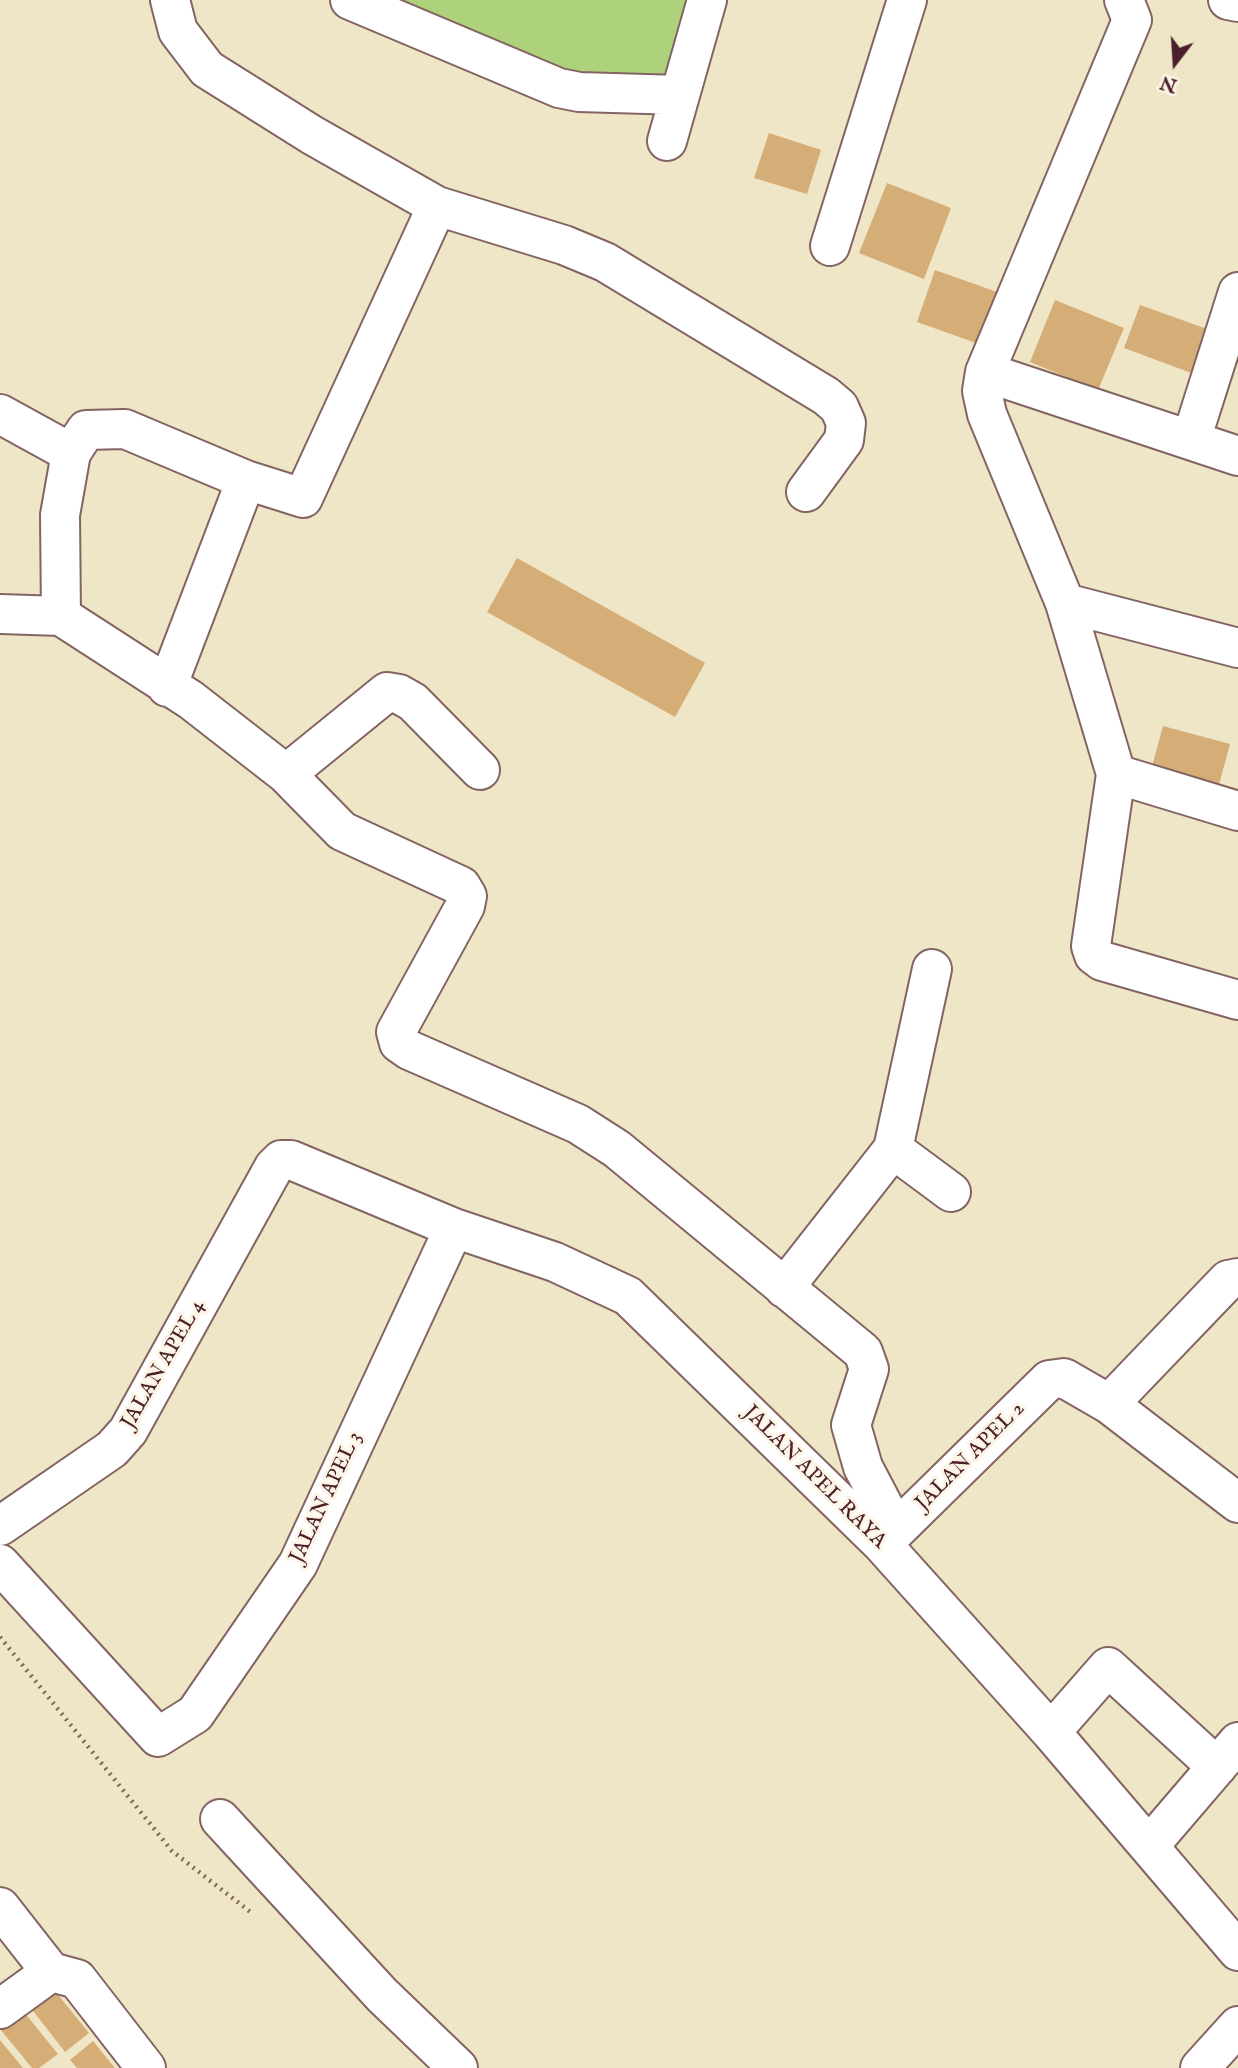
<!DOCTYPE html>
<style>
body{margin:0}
#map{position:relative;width:1238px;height:2068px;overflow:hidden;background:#efe5c7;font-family:"IM FELL English",serif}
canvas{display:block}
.north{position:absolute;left:1140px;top:28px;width:70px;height:70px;-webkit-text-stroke:5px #fcf5e5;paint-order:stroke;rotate:197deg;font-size:19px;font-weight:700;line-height:28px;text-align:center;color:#4a1f2b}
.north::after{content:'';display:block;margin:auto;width:24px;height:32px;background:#4a1f2b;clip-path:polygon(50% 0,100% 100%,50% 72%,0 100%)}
</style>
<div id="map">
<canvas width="1238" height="2068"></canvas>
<div class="north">N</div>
</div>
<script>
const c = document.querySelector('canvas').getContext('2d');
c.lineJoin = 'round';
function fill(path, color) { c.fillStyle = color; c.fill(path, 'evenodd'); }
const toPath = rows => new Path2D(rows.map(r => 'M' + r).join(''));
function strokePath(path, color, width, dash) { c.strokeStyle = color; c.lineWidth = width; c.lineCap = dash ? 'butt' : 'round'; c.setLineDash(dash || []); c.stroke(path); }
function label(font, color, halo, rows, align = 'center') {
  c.font = font + ' "IM FELL English",serif'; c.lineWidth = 6; c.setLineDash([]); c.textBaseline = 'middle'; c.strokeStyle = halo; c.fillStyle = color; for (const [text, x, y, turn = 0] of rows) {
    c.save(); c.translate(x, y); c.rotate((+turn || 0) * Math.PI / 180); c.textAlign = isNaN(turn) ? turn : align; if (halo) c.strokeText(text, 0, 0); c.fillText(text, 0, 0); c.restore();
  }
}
const green = toPath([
 [371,0,696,0,667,86,565,79]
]);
const building = toPath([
 [769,133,821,150,807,194,754,178],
 [887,183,951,208,924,279,859,253],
 [935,270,997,292,979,344,917,322],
 [1055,300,1124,328,1098,390,1030,362],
 [1140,305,1210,330,1194,374,1124,348],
 [517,558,705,663,675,717,487,612],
 [1163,726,1230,744,1218,788,1151,770],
 [50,1985,89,2033,65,2052,27,2003],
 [19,2006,58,2054,39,2068,32,2068,0,2029,0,2020],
 [0,2040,23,2068,0,2068],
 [93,2041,115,2068,77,2068,70,2060]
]);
const path = toPath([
 [0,1637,172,1851,253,1914]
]);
const minor = toPath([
 [170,0,178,31,207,69,312,135,437,206,564,245,605,262,826,396,839,407,846,423,844,440,806,492],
 [350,0,559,88,579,92,680,95],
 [1124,0,1132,20,985,372,982,391,987,414,1065,603,1116,774,1091,946,1094,955,1102,961,1238,1000],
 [1228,0,1238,2],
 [667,141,707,0],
 [830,246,907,0],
 [985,372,1238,456],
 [0,414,71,453,60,515,61,616],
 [1191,440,1238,292],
 [71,453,86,430,125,429,246,480,167,687],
 [246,480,303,498,437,206],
 [1065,603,1238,648],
 [0,614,61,616,191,700,286,774,342,831,461,886,467,896,465,906,396,1032,399,1043,409,1050,578,1124,617,1149,863,1352,869,1369,851,1425,863,1467,896,1530],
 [286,774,387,692,399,694,413,702,480,770],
 [1116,774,1238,811],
 [893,1149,932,969],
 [784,1288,893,1149,951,1192],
 [1109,1404,1228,1280,1238,1278],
 [0,1526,112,1449,128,1431,274,1167,281,1160,291,1160,454,1228,555,1262,628,1296,882,1544,1051,1732,1238,1951],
 [882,1544,1049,1380,1064,1378,1109,1404,1238,1503],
 [0,1564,158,1737,195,1714,298,1564,454,1228],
 [1051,1732,1108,1667,1217,1767],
 [220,1819,382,1995,458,2068],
 [1149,1846,1238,1742],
 [0,1907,51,1972,77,1979,146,2068],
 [0,2009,51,1972],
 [1200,2068,1238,2026]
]);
const streetNames = [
 ["JALAN APEL 4",164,1365,-60],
 ["JALAN APEL 2",971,1457,-45],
 ["JALAN APEL RAYA",814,1478,45],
 ["JALAN APEL 3",327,1498,-65]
];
fill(green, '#aed27c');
fill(building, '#d5ad77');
strokePath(minor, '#846462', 42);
strokePath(path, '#846462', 4.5, [2, 5]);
strokePath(minor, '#fff', 38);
label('21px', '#4a1f2b', '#fcf5e5', streetNames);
</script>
